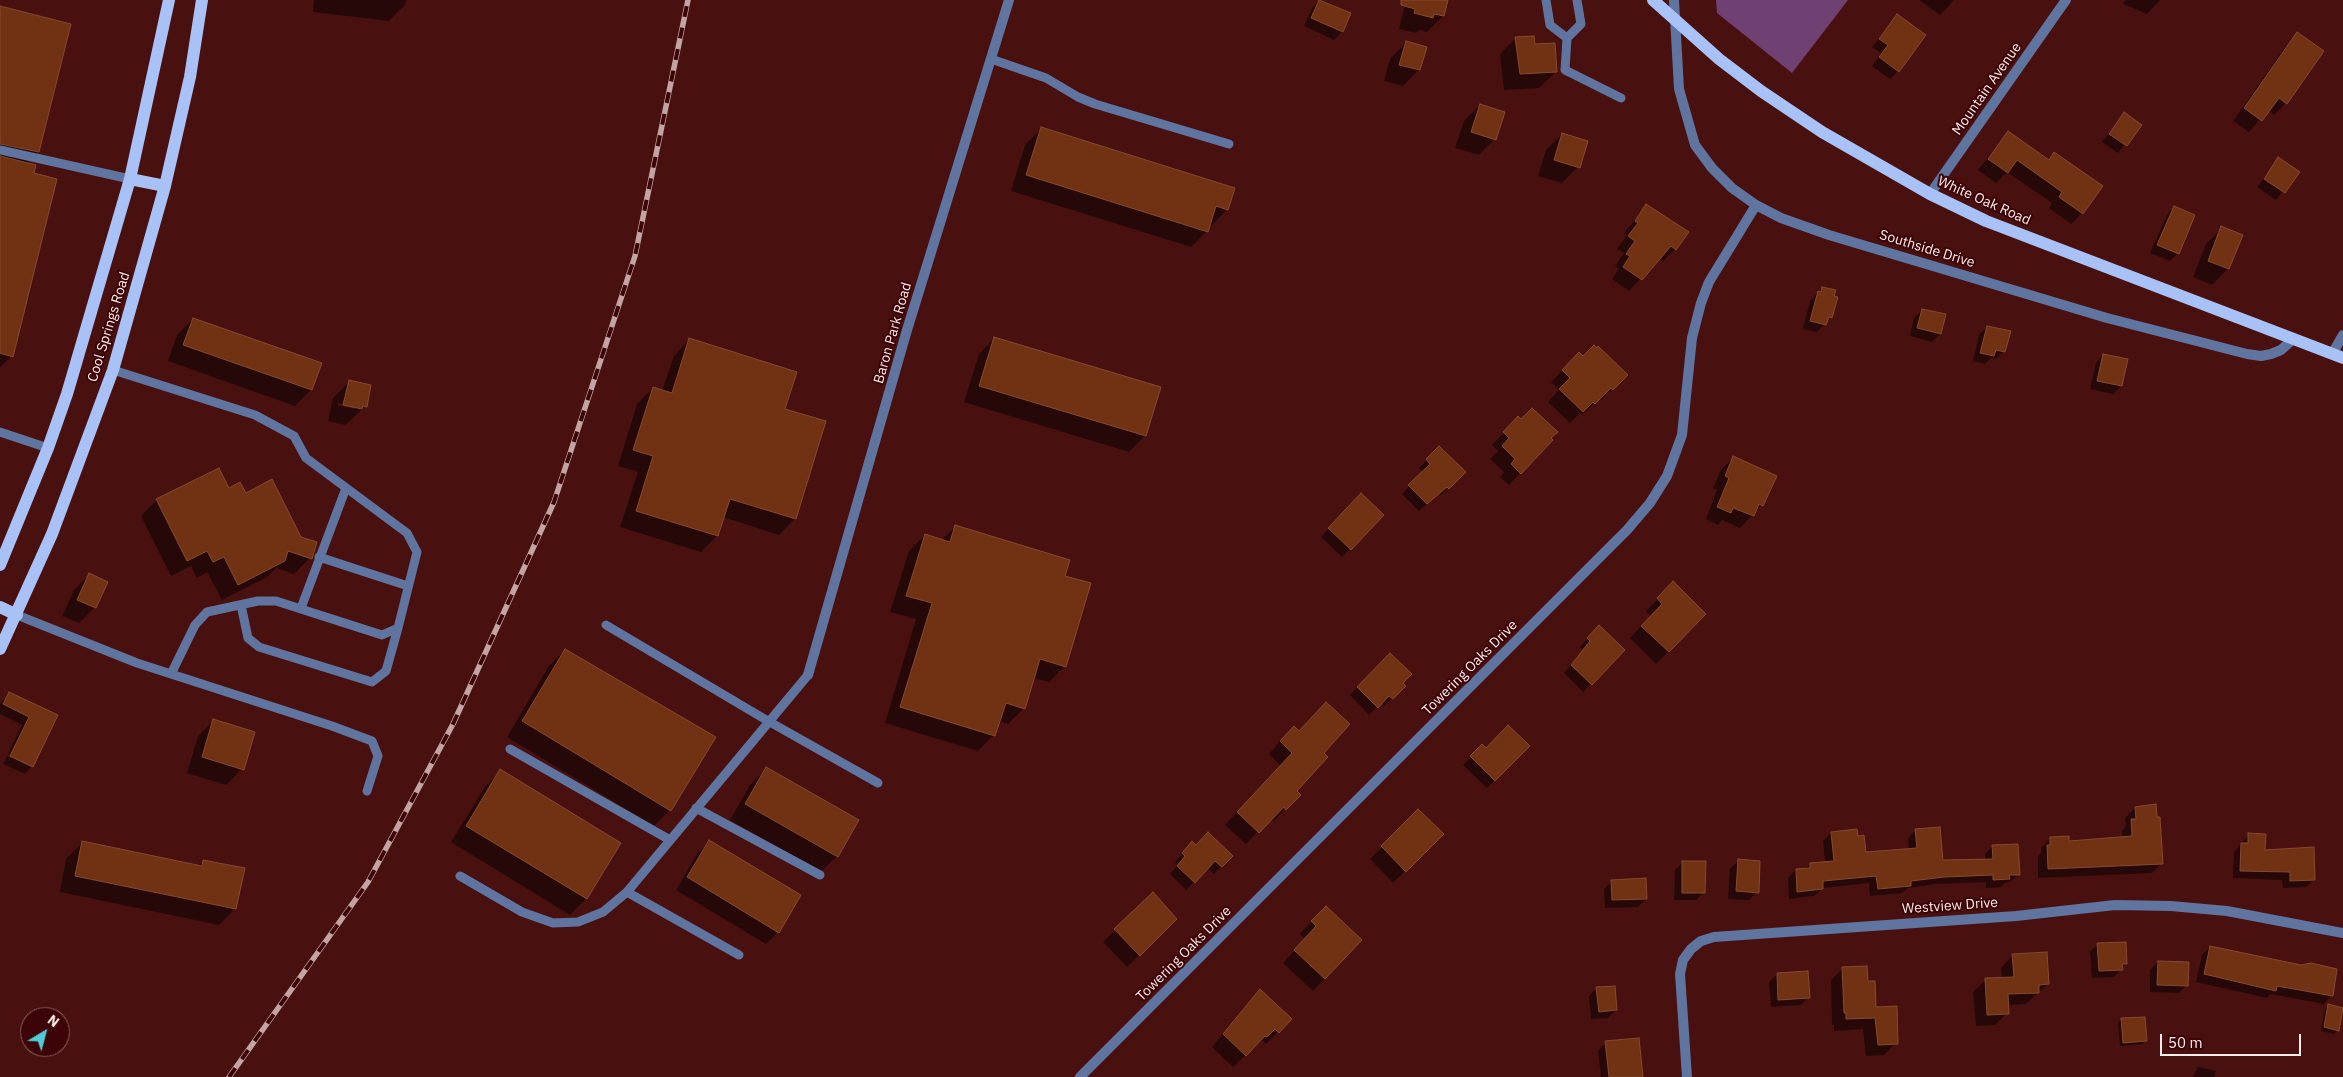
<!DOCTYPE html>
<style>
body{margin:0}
#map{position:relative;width:2343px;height:1077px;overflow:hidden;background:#491010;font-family:"IBM Plex Sans",sans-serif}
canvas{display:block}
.north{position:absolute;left:20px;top:1007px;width:50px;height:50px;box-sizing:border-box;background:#3d0407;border:1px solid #896162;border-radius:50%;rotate:37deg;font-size:14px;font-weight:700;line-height:20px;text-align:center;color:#fcecea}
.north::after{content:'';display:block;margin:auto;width:18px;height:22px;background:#52cbd8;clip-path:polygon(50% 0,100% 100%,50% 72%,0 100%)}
.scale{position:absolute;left:2160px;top:1034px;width:141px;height:22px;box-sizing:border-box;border:2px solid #fcecea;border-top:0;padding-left:6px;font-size:15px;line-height:18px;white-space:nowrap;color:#fcecea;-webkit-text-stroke:4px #3d0407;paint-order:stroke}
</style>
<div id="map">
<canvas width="2343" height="1077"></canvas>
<div class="north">N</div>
<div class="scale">50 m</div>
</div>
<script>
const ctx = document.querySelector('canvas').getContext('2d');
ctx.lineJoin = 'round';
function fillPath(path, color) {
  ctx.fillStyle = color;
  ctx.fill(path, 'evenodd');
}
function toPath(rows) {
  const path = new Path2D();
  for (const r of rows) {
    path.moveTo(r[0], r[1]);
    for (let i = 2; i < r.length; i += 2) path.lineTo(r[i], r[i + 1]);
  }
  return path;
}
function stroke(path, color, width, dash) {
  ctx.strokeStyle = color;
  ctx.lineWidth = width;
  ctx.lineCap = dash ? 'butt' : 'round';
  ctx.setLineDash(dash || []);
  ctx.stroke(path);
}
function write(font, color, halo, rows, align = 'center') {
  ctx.font = font + ' "IBM Plex Sans",sans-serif';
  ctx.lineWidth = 4;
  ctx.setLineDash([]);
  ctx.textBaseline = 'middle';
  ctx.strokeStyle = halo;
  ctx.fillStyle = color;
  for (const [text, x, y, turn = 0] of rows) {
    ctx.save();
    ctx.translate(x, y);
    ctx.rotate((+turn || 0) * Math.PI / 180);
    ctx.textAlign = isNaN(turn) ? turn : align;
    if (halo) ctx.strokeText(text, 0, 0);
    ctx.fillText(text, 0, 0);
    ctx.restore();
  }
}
fillPath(toPath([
 [1716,0,1848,0,1792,73,1717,13]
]), '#6f4072');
fillPath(toPath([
 [314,0,406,0,405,5,389,21,313,12],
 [1320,0,1350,13,1342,32,1334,40,1304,26,1312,8],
 [1406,0,1447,0,1443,16,1427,32,1419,30,1416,33,1399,29],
 [1919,0,1954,0,1940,15],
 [2125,0,2160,0,2147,14,2123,4],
 [0,7,38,152,26,164,33,174,12,356,0,367],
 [1897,16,1898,71,1890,79,1872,66,1881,53,1872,47],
 [2298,34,2286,103,2274,115,2268,110,2249,132,2233,121,2286,46],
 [1516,38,1534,45,1556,72,1539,88,1504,90,1500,54],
 [1406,43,1425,48,1419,70,1403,86,1384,81,1390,59],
 [1480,105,1495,139,1479,155,1455,148,1464,121],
 [2124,114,2140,125,2118,153,2102,142],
 [1041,129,1227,210,1211,226,1209,225,1207,231,1191,247,1011,191,1025,145],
 [2008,133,2048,161,2054,154,2082,213,2071,224,2049,208,2052,203,2007,172,1996,183,1978,170],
 [1562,134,1578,167,1562,183,1538,176,1546,150],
 [2279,159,2298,172,2276,200,2257,187],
 [1647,206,1675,249,1663,261,1659,258,1629,291,1612,279,1619,269,1615,266,1624,253,1617,249,1627,235,1624,233],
 [2174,207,2178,253,2170,261,2150,253,2167,215],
 [2222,228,2241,236,2228,269,2212,285,2193,277,2206,244],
 [1822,288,1831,317,1817,332,1803,329,1810,301],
 [1922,310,1944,315,1940,334,1932,342,1910,336,1914,318],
 [193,319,311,390,295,406,168,361,177,335],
 [1987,327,2004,351,1996,359,1991,358,1985,364,1973,361,1979,335],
 [995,338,1160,388,1145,436,1129,452,964,402,979,354],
 [690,339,783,409,825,422,795,519,779,535,723,517,717,536,701,552,620,527,638,472,618,466,637,404,653,388,662,391,674,356],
 [1579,354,1583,358,1626,375,1600,401,1599,399,1582,415,1580,413,1570,423,1548,402,1559,390,1551,382],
 [2103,355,2126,360,2121,386,2113,394,2090,389,2096,363],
 [349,382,366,406,345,425,328,421,333,398],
 [338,403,355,406,355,409,337,405],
 [1518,418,1520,473,1509,485,1500,477,1504,472,1490,459,1498,451,1492,445],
 [1439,448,1464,472,1440,496,1438,494,1419,511,1402,494,1423,472,1419,468],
 [1733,458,1762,505,1740,528,1722,520,1718,525,1706,519,1717,490,1713,488,1721,470],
 [229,489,245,494,310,558,294,574,276,568,267,577,222,600,207,572,197,578,191,566,171,576,141,516,157,500],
 [1353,503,1382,515,1342,557,1321,537],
 [955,527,1064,576,1065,666,1049,682,1033,678,1024,708,1008,724,999,721,994,735,978,751,885,723,916,619,890,612,909,551,925,535,942,540],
 [90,574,95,607,79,623,62,616,74,590],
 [1673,583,1705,614,1656,664,1630,638,1651,616,1646,611],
 [1599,627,1623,650,1583,692,1564,673,1583,650,1580,647],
 [565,650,670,810,654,826,507,737,549,666],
 [1390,654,1401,683,1404,686,1384,706,1381,703,1369,715,1350,695],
 [9,694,56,716,32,766,25,774,3,764,7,756,31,767,31,765,8,754,22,725,0,714,0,704],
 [214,720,242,769,226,785,187,773,198,736],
 [1299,732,1322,753,1285,809,1274,821,1271,819,1246,844,1225,825,1281,766,1269,754,1282,739],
 [1482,746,1486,749,1528,746,1487,788,1463,765],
 [766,769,837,856,821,872,730,820,750,785],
 [501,771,620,843,586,899,570,915,451,842,485,787],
 [2135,808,2162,863,2152,873,2038,878,2038,856,2041,853,2041,848,2051,838,2068,842,2122,838,2122,831,2126,826,2125,818],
 [1418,810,1442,834,1393,883,1370,859],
 [1916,830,1942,862,1985,860,1985,854,1993,846,2018,875,2010,882,2005,883,2001,887,1986,888,1986,882,1936,884,1908,888,1902,893,1870,896,1869,883,1823,888,1814,896,1789,899,1788,878,1796,870,1804,870,1810,864,1825,863,1823,841,1831,833,1857,837,1864,854,1909,850,1908,838],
 [1208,834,1221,866,1214,874,1207,868,1186,890,1170,874,1178,865,1175,862,1185,851,1196,846],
 [2249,835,2264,851,2314,880,2306,887,2283,888,2282,880,2233,878,2234,852],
 [709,842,778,932,766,944,676,890,697,854],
 [82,843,198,867,204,861,235,909,219,925,60,892,66,859],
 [1738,861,1757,892,1749,900,1728,899,1730,869],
 [1683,862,1704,892,1696,900,1674,900,1675,870],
 [1612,881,1646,899,1638,907,1605,908,1604,889],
 [1153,894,1175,919,1127,967,1103,942],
 [1314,919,1361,940,1313,991,1283,963,1305,939,1300,934],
 [2098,944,2126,963,2114,977,2092,978,2090,952],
 [2210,947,2301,966,2336,970,2331,996,2324,1004,2270,994,2267,998,2196,982,2202,955],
 [2013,955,2048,984,2026,1004,2007,1005,2007,1013,1995,1025,1976,1026,1973,992,1986,980,2002,979,2001,968],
 [2158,962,2187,985,2179,993,2150,992,2150,970],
 [1843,968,1867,982,1875,1008,1896,1043,1884,1055,1866,1056,1863,1029,1834,1031,1834,1025,1832,1025,1831,980],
 [1777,974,1809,997,1801,1005,1771,1007,1769,982],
 [1597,988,1616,1010,1608,1018,1591,1019,1589,996],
 [1260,990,1290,1019,1266,1044,1262,1040,1233,1067,1212,1047],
 [2328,1006,2338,1030,2334,1034,2321,1031,2325,1009],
 [2121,1020,2146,1041,2142,1044,2120,1046,2118,1023],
 [1606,1043,1642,1077,1601,1077,1598,1050],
 [2198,1067,2216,1071,2214,1077,2193,1077]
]), '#0007');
const building = toPath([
 [1319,0,1351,13,1343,32,1311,18,1319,0],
 [1401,0,1448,0,1444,16,1434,14,1433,18,1414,13,1415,9,1401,5,1401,0],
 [0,6,71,24,39,152,0,144,0,6],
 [1897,14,1926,35,1899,72,1879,57,1888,45,1879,39,1897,14],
 [2297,32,2324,51,2287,104,2279,98,2262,121,2244,108,2297,32],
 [1534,36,1535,44,1555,43,1557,72,1520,74,1515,37,1534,36],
 [1406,41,1427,47,1420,70,1399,65,1406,41],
 [1480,104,1505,112,1496,140,1471,132,1480,104],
 [2124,112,2142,125,2127,146,2109,134,2124,112],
 [1041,127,1235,188,1228,210,1216,206,1208,232,1026,175,1041,127],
 [2008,131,2049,160,2054,152,2103,186,2083,214,2059,197,2062,192,2017,160,2008,173,1988,159,2008,131],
 [1562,133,1588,141,1580,168,1554,160,1562,133],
 [0,156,36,165,34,173,57,179,13,357,0,353,0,156],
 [2278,157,2300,172,2285,193,2264,179,2278,157],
 [1646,204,1689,232,1676,250,1671,246,1642,280,1623,267,1630,256,1626,254,1635,241,1628,236,1638,223,1635,221,1646,204],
 [2174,206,2195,215,2179,254,2157,245,2174,206],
 [2221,226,2243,235,2229,269,2208,261,2221,226],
 [1822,287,1836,290,1834,296,1838,297,1832,318,1829,317,1826,325,1810,321,1818,291,1821,292,1822,287],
 [1922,309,1946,314,1941,334,1917,328,1922,309],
 [193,318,322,363,312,390,183,345,193,318],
 [1987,326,2011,331,2005,352,1996,350,1994,356,1980,353,1987,326],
 [994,337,1161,387,1146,436,979,386,994,337],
 [689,338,797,372,785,409,826,421,796,519,730,499,718,536,636,511,653,456,633,450,653,387,672,393,689,338],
 [1594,345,1597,348,1598,346,1628,375,1613,390,1611,388,1595,404,1593,402,1583,412,1559,389,1570,378,1562,370,1579,352,1583,356,1594,345],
 [2103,354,2128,359,2122,386,2097,381,2103,354],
 [349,380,371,385,367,407,363,406,362,409,343,405,349,380],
 [1532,408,1558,432,1551,438,1553,440,1521,474,1511,464,1515,459,1502,446,1509,438,1503,432,1518,416,1521,419,1532,408],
 [1439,446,1466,472,1449,489,1447,487,1427,504,1408,485,1430,464,1426,459,1439,446],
 [1733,456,1777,476,1763,506,1759,504,1754,516,1733,508,1731,513,1717,507,1729,478,1725,476,1733,456],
 [219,468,229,488,240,482,246,493,272,479,301,537,317,542,312,559,288,551,285,561,238,585,224,557,213,562,207,551,187,561,156,499,219,468],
 [1361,493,1384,515,1351,550,1328,528,1361,493],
 [955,525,1070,560,1065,576,1091,583,1066,667,1040,659,1025,709,1006,703,995,736,900,707,932,603,906,596,925,534,950,542,955,525],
 [89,573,108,582,96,608,77,600,89,573],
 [1673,581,1706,614,1669,652,1641,626,1662,604,1657,598,1673,581],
 [1599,625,1625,650,1592,685,1571,665,1590,641,1587,638,1599,625],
 [565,649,716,737,671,811,522,721,565,649],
 [1390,653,1412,674,1403,683,1406,686,1393,699,1389,696,1378,708,1357,687,1390,653],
 [9,692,58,715,33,767,10,756,29,717,3,704,9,692],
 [1326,702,1350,724,1324,753,1328,757,1297,791,1301,795,1286,810,1284,807,1259,833,1237,812,1292,753,1280,741,1294,726,1299,731,1326,702],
 [213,719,255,732,244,770,202,757,213,719],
 [1508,725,1530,746,1495,781,1470,756,1482,744,1486,748,1508,725],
 [766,767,859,820,838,857,745,804,766,767],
 [500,769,621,843,587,899,466,826,500,769],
 [2156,804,2157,817,2160,817,2163,864,2048,869,2047,845,2050,845,2050,837,2069,836,2069,841,2132,836,2131,819,2136,819,2135,807,2156,804],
 [1418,809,1444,834,1406,872,1381,846,1418,809],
 [1940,827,1943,860,1993,859,1992,845,2018,844,2020,875,2009,875,2010,879,1993,880,1993,875,1944,877,1911,881,1911,886,1878,889,1876,876,1823,881,1823,889,1797,892,1796,869,1810,868,1810,863,1834,861,1831,832,1857,829,1858,836,1864,835,1866,852,1917,848,1915,829,1940,827],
 [1208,832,1233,856,1222,867,1215,861,1195,883,1177,866,1185,856,1182,853,1192,841,1196,845,1208,832],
 [2248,833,2266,834,2265,850,2314,847,2315,880,2290,881,2290,872,2240,871,2241,843,2248,843,2248,833],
 [709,840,801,895,779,933,687,877,709,840],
 [82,841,202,866,203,860,245,868,236,909,75,876,82,841],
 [1738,859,1760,861,1759,893,1736,891,1738,859],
 [1682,861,1706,861,1705,893,1682,893,1682,861],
 [1646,878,1647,899,1612,900,1611,880,1646,878],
 [1153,892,1177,919,1140,956,1114,929,1153,892],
 [1326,906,1362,940,1325,979,1294,950,1316,926,1311,921,1326,906],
 [2126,942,2127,964,2122,964,2123,970,2099,971,2097,943,2126,942],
 [2210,946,2301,965,2311,963,2337,969,2333,996,2277,986,2276,991,2204,974,2210,946],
 [2047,952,2049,984,2039,985,2039,993,2008,994,2009,1014,1987,1015,1985,978,2014,977,2012,954,2047,952],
 [2158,961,2189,962,2188,986,2157,985,2158,961],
 [1867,966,1868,981,1875,981,1876,1007,1897,1006,1898,1044,1878,1045,1875,1018,1846,1019,1846,1013,1844,1013,1842,967,1867,966],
 [1808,971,1810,998,1778,1000,1777,973,1808,971],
 [1615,986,1617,1010,1599,1012,1596,987,1615,986],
 [1260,989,1292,1019,1279,1033,1275,1029,1267,1037,1265,1036,1246,1056,1223,1034,1260,989],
 [2328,1004,2343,1008,2339,1031,2324,1027,2328,1004],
 [2145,1017,2147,1041,2123,1043,2121,1018,2145,1017],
 [1639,1038,1643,1077,1609,1077,1605,1041,1639,1038]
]);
fillPath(building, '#703213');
stroke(building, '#844a31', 1);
stroke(toPath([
 [1546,0,1550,25,1567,38,1581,24,1577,0],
 [1567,38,1565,70,1621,98],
 [991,59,1046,78,1078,97,1095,104,1229,144],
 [0,150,130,179],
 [113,370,255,415,294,436,306,458,407,533,417,552,398,628,382,635,276,601,258,601,207,612,195,625,171,674],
 [0,432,48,448],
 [319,557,408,586],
 [241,605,248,638,259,647,372,682,386,671,398,628],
 [301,608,346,488],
 [17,615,137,663,332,726,372,741,378,756,367,791],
 [606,625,768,721,878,783],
 [510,749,670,840],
 [696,808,820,875],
 [460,876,522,912,553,923,578,922,603,912,627,892,808,675],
 [627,892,739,955]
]), '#5f749f', 9);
stroke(toPath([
 [1674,0,1679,89,1695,145,1712,168,1732,188,1756,205,1781,218,1829,235,2107,318,2247,354,2261,356,2271,354,2281,350,2293,339],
 [1930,194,2066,0],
 [2332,354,2343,335],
 [808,675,907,330,1009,0],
 [1080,1077,1627,530,1650,503,1667,476,1682,435,1692,338,1701,303,1709,282,1756,205],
 [1687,1077,1680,974,1683,960,1691,949,1701,941,1714,937,2016,916,2115,905,2171,906,2227,911,2343,933]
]), '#5f749f', 10);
stroke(toPath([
 [1653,0,1719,59,1761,91,1822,132,1930,194,1986,221,2343,358],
 [130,179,165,186],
 [0,565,48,448,67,394,130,179,169,0],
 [0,607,17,615],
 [0,649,52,534,113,370,165,186,190,77,202,0]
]), '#a8c2f7', 12);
const rail = toPath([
 [229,1077,368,882,453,724,554,502,635,256,688,0]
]);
stroke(rail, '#c2a5a3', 5.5);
stroke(rail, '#3d0407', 4, [11]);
write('14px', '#fcecea', '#3d0407', [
 ["Mountain Avenue",1987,89,-55],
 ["White Oak Road",1984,201,24],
 ["Southside Drive",1927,249,17],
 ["Cool Springs Road",109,327,-73],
 ["Baron Park Road",893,333,-74],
 ["Towering Oaks Drive",1470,668,-45],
 ["Westview Drive",1950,906,-4],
 ["Towering Oaks Drive",1184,954,-45]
]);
</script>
